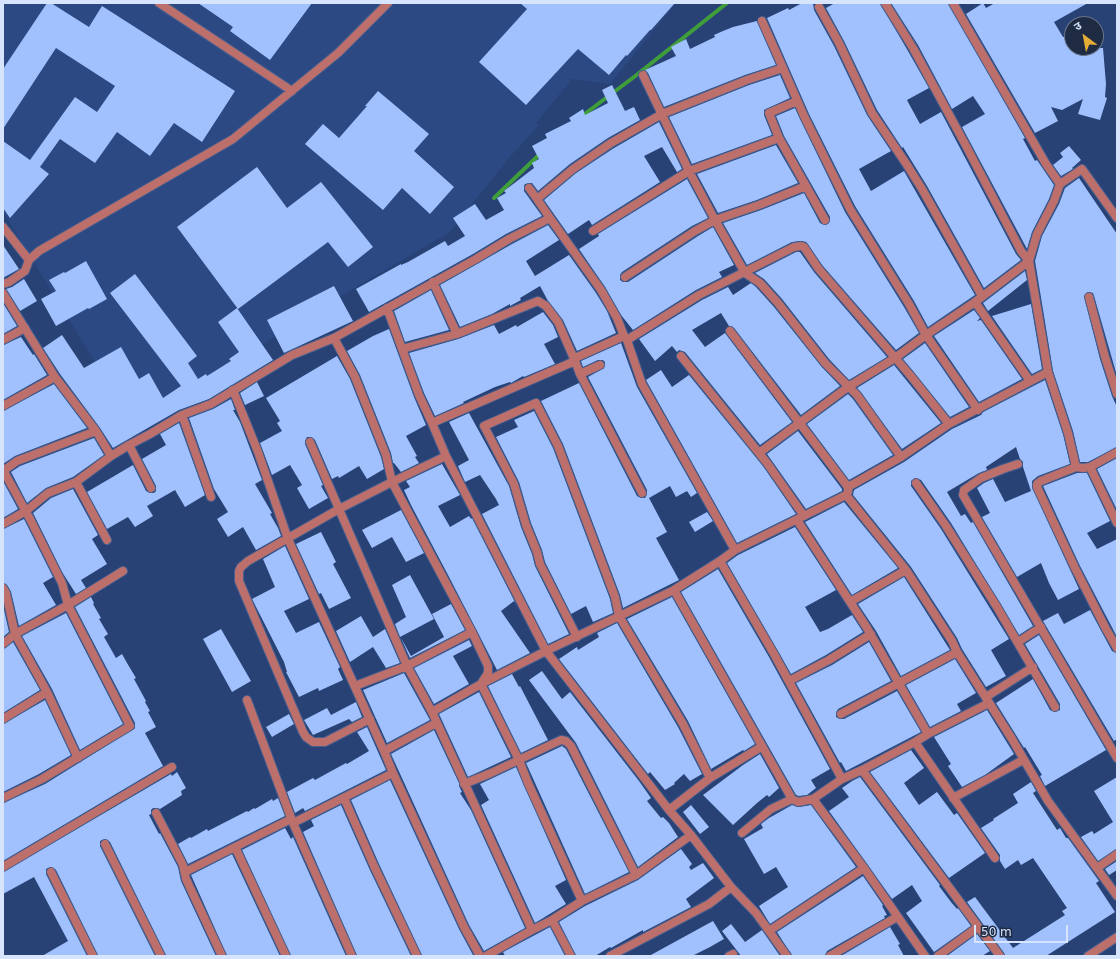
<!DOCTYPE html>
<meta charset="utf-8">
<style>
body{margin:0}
#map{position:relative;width:1120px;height:959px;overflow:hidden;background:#284276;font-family:"DejaVu Sans","Noto Sans Devanagari",sans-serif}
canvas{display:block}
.frame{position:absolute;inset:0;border:4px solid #d7e4fe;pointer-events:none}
.north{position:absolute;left:1064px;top:16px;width:40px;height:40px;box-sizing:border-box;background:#1e2b42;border:1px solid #68758d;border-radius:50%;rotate:328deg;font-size:11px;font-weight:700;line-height:16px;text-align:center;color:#d7e4fe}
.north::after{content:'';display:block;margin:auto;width:14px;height:18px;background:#e4ad35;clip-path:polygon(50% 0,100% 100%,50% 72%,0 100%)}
.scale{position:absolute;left:974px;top:925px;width:94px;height:18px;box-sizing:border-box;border:2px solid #d7e4fe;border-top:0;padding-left:5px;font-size:12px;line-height:14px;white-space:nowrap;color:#d7e4fe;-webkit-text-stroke:3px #1e2b42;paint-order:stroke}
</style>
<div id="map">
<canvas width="1120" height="959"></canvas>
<div class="frame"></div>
<div class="north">उ</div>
<div class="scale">50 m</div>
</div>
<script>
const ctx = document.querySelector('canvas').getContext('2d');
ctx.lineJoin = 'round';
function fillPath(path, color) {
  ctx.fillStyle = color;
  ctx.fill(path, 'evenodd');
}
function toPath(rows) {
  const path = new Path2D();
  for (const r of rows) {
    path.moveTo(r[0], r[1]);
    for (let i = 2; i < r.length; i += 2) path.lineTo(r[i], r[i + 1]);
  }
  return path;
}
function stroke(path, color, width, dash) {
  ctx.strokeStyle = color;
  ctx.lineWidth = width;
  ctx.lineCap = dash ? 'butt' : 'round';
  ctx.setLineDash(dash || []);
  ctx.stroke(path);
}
fillPath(toPath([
 [3,3,676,3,610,84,572,79,536,123,539,125,508,159,450,232,346,293,133,424,3,212]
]), '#2c4984');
stroke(toPath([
 [582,116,634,77,727,3],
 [494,198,541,153]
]), '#409d3b', 4);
fillPath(toPath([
 [47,3,51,3,89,27,102,6,235,91,202,142,174,123,150,156,117,132,95,163,60,139,40,167,49,174,10,218,3,208,3,141,30,160,75,97,97,112,115,86,56,48,3,129,3,69],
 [198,3,312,3,270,60,230,31,233,27],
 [520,3,675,3,651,30,650,30,627,56,626,55,609,75,578,49,526,105,479,62,527,9],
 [802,3,813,3,814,10,834,46,867,115,891,151,859,169,871,191,904,171,975,295,928,327,914,301,855,206,809,114,767,18,788,8,789,10],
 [835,3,880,3,908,51,929,88,907,100,908,102,920,124,941,112,1016,254,1021,260,984,288,927,186,903,147,902,148,877,110,844,41,826,8],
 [891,3,948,3,1025,138,1023,139,1035,161,1037,160,1054,185,1049,199,1032,232,1027,249,962,127,985,114,973,96,952,109,918,45],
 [983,3,986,8,995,3,1088,3,1054,22,1063,37,1072,34,1072,48,1103,48,1106,84,1105,97,1107,98,1100,120,1078,114,1083,99,1062,110,1051,107,1058,121,1035,133,966,14],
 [757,21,776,65,745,75,664,107,648,73,645,70,676,56,671,47,686,39,690,49,715,37,714,35,723,31,733,27],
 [780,75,790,98,764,110,764,115,772,135,692,164,669,117,749,85],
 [612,85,625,111,634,107,640,120,608,138,570,164,538,191,532,183,525,184,524,186,524,191,542,216,506,234,473,254,369,312,356,289,401,264,401,265,408,262,445,241,448,246,465,236,453,218,475,204,486,220,504,210,497,198,506,193,504,191,534,168,532,163,539,159,532,146,547,138,545,134,571,121,569,118,583,109,585,115,608,103,602,90],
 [378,91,429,134,414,151,454,187,430,214,402,188,383,210,305,144,323,124,339,138,367,106,365,106],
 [795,108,845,212,904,307,919,333,896,350,822,265,806,242,801,241,792,242,747,265,723,223,761,210,804,193,820,223,825,225,829,223,830,217,784,136,776,116],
 [659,122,682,169,677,172,662,147,644,156,660,182,592,225,589,220,568,234,544,200,576,173,614,148],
 [776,145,798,183,757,200,718,213,697,174],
 [1069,146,1081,160,1072,168,1073,169,1061,176,1053,165,1063,157,1060,153],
 [257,167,287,208,321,182,373,247,348,267,328,242,238,309,177,227],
 [1079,178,1117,234,1117,376,1094,296,1093,293,1088,292,1084,296,1100,359,1112,396,1117,407,1117,447,1088,462,1080,462,1073,431,1053,371,1035,261,1042,236,1059,204,1065,188],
 [687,179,708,218,692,226,622,272,620,275,620,280,623,282,628,282,698,236,713,227,734,265,719,272,722,277,696,290,633,330,621,315,605,287,579,249,599,236,598,234],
 [548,225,559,240,526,261,535,276,569,255,596,293,607,311,616,333,577,351,563,320,548,301,540,286,520,298,521,300,510,306,510,304,492,314,460,327,440,285,512,244],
 [3,245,19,269,3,278],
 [796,252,800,252,814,272,887,357,849,380,829,359,782,299,764,279,755,273],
 [86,261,107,299,89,309,88,308,56,326,41,299,56,291,49,280,64,272,65,273],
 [1025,271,1027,280,988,311,983,303],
 [135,274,197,356,188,363,198,379,206,374,207,376,231,361,229,359,239,352,218,322,237,308,273,360,209,399,179,410,113,448,100,428,60,374,43,348,62,335,84,368,121,347,139,379,149,373,163,398,181,386,110,293],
 [24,279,37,301,20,311,6,289,12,287],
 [751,283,756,287,774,307,821,366,840,386,801,415,734,328,729,326,721,313,692,330,705,347,725,333,792,422,760,445,685,352,679,350,677,352,672,346,655,361,639,339,702,300,728,287,733,295],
 [334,286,353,321,284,353,267,320],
 [431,290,449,330,405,342,394,311],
 [3,303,17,326,3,334],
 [1031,304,1042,369,1032,374,992,316],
 [974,310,980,318,977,321,981,320,1022,379,979,402,934,336],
 [543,312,553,325,558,337,544,344,555,364,524,377,523,376,511,383,510,382,495,387,463,402,464,403,435,416,424,393,409,353,458,339,494,325,499,334,516,325,517,327],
 [389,329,414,397,426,425,406,436,417,456,415,457,419,463,401,472,394,463,393,463,391,453,360,375,347,351,373,336],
 [21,337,33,355,34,354,47,375,3,400,3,345],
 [621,343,637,387,697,493,691,497,687,491,676,497,670,486,649,498,667,532,656,538,679,580,623,608,620,595,563,444,541,401,579,383,637,496,641,498,645,498,647,494,647,490,588,377,604,368,605,362,603,360,598,360,583,367,581,361],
 [925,343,969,407,950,417,903,359],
 [337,356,350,379,381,457,384,469,367,479,359,466,339,478,338,476,332,479,315,440,311,437,307,437,305,441,305,444,323,485,321,486,328,498,309,509,297,488,302,485,290,465,272,475,260,443,282,431,277,423,280,421,266,398],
 [894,365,941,423,902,449,857,388],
 [661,370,672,387,689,375,763,466,796,514,737,543,647,382,646,380],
 [1045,380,1063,434,1070,464,1038,476,1032,481,1032,487,1079,589,1058,600,1049,583,1041,563,1017,577,982,517,990,513,977,488,984,483,993,479,1005,502,1031,491,1023,467,1023,462,1020,459,1016,447,986,467,987,470,979,473,947,492,961,516,965,514,971,523,973,522,1033,626,1019,635,951,523,921,480,915,478,911,481,911,486,941,529,1009,639,991,650,1006,676,986,687,962,649,957,638,911,567,853,495,854,490,904,462,952,429,981,415,983,412],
 [257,382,264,396,245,405,240,393],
 [54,384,87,428,15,456,3,464,3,411],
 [848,394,853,399,893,455,849,480,807,424],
 [231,399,235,410,233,410,240,422,262,480,255,484,272,513,270,514,278,528,281,536,256,550,243,527,228,537,217,519,228,512,214,489,189,418,213,409],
 [534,411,553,448,610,599,613,613,593,622,586,606,571,614,545,562,542,550,531,523,519,482,496,437,518,427,514,420],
 [469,413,509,486,521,527,532,554,535,566,569,634,548,644,482,514,499,505,496,499,480,475,465,482,458,466,469,460,449,422],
 [179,423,205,495,185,507,175,490,147,506,153,516,135,527,128,517,107,529,87,492,133,465,146,491,150,493,154,493,156,491,156,486,142,459,166,445,160,434],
 [798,431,842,489,842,491,806,509,767,454],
 [94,438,104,455,73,477,46,488,27,503,11,472,20,466],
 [1117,458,1117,510,1097,469],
 [442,464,460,495,438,506,450,527,469,516,471,519,472,518,516,604,514,601,501,611,530,653,497,670,448,575,411,505,404,490,410,487,406,481],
 [1077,473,1087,473,1110,521,1087,533,1097,549,1117,539,1117,637,1080,566,1043,486],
 [3,481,18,509,3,518],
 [73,489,98,535,92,539,107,564,81,580,86,588,76,594,62,572,33,513,51,498],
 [844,502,898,568,852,595,805,522],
 [401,510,424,553,406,562,392,537,372,548,362,530],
 [707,512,713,521,695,532,689,522],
 [24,519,53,577,43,583,56,605,19,626,11,592,7,585,3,583,3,529],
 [795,527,836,590,805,607,820,632,828,629,852,615,863,632,826,655,791,674,727,563,738,555],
 [321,532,336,562,333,564,351,598,329,609,321,593,319,594,296,544],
 [285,546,309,599,284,611,296,633,319,622,340,667,338,669,343,680,319,691,318,688,299,697,286,672,287,672,284,662,252,599,275,587,263,559],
 [718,569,769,657,830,769,811,780,816,788,807,795,799,796,796,795,681,592],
 [410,575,434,619,400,637,395,624,406,617,392,585],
 [904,577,950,650,901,676,876,631,858,604],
 [91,597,94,603,93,604,101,618,99,619,108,634,104,637,116,658,122,654,127,663,136,678,134,679,146,701,145,702,150,711,148,712,156,727,145,733,163,766,3,861,3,803,45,784,135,728,135,723,75,607],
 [672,597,755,744,744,751,743,750,711,769,688,721,627,619],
 [451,604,465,630,410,658,401,638,411,656,444,637,432,614],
 [3,605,9,632,3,637],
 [1090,610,1112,651,1117,653,1117,739,1114,741,1043,621,1058,613,1064,624],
 [66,613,123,724,80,750,52,689,22,636],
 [361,616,373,637,385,629,400,663,386,668,373,647,350,662,336,631],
 [617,623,678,727,702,774,690,781,684,774,674,783,675,784,665,790,650,772,648,774,559,659,577,647,578,650,599,637,597,633],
 [221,629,251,681,232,692,203,639],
 [1039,635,1106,750,1045,786,1040,776,1042,775,1025,747,1024,748,996,703,1033,679,1050,710,1055,712,1060,710,1060,704,1025,644],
 [469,640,472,646,453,656,469,684,434,704,414,668],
 [13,642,40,690,3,713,3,649],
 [869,642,891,681,838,709,836,713,836,717,840,719,844,719,897,691,921,732,846,771,841,762,840,763,796,683,832,665],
 [955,659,976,693,957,704,961,711,930,727,906,685],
 [542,671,562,699,570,692,639,781,651,798,647,801,661,818,663,817,669,823,678,837,638,867,576,743,529,680],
 [404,673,430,720,387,743,363,690],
 [512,674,519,687,520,686,548,740,521,753,488,686],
 [479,692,511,757,468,777,439,714],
 [45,700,71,755,39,774,3,792,3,724],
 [356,702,362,717,352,722,349,719,313,735,304,720,327,708,331,715],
 [987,710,1014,754,985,775,962,787,948,766,951,764,934,737],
 [289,714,294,724,272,737,266,727],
 [367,727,386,770,305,811,303,808,295,813,287,792,313,778,315,780,346,763,347,764,369,751,357,732],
 [434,730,459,783,459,786,462,792,460,793,471,810,525,928,484,951,469,925,391,754],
 [562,746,566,749,629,872,585,894,526,763],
 [911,750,924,768,904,783,919,805,937,792,954,815,957,813,985,853,949,878,870,772],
 [760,754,779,788,769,797,767,795,757,803,733,825,703,795,743,765],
 [516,767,566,880,555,886,566,904,535,923,481,805,489,800,480,784],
 [177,772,186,788,181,791,182,795,160,809,157,808,153,808,151,810,151,814,149,815,159,834,160,833,178,867,181,881,216,956,166,956,110,842,105,839,100,841,100,846,155,956,98,956,56,870,51,867,46,869,46,874,87,956,42,956,68,941,34,877,3,894,3,872,171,774,172,776],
 [860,777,940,885,939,886,951,902,957,909,958,908,971,926,934,952,906,913,922,901,912,885,892,899,829,811,849,797,842,788,852,781],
 [1117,777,1117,849,1098,861,1081,837,1092,831,1094,834,1113,822,1094,791],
 [390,780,459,929,473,955,472,956,422,956,379,864,351,800],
 [1031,782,1036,791,1033,793,1057,830,1060,828,1066,838,1068,838,1099,881,1096,883,1115,912,1046,956,1005,956,1004,953,967,902,975,897,1013,948,1065,915,1062,911,1067,908,1033,858,1021,865,1018,860,1005,869,1000,861,1000,855,981,828,994,820,993,819,1018,803,1013,794],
 [278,798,285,816,188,864,178,844,190,837,191,838,207,829,208,831,247,811,248,812,254,808,255,809,272,799,273,801],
 [341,805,369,868,411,956,357,956,303,832,314,826,311,820],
 [691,805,709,827,700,834,683,812],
 [792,805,799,807,811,805,856,867,770,924,759,906,788,887,776,867,764,874,744,839,763,828,761,824,769,818],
 [285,828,291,839,293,837,346,956,291,956,242,850],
 [681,849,692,864,689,867,691,870,703,863,714,878,686,899,691,907,643,932,643,930,611,948,610,947,595,956,576,956,559,922,585,906,638,880],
 [232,854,280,956,227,956,191,875],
 [1117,861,1117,870,1109,875,1105,869],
 [863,876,883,905,882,906,887,915,884,916,885,918,827,951,825,956,792,956,777,932],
 [713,921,724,939,710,947,692,956,649,956],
 [731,924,745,942,762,930,780,956,741,956,722,931],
 [550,927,565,956,505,956,503,952],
 [890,927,900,944,898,945,904,956,841,956],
 [977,934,990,951,982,956,947,956]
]), '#a0c1fe');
const minor = toPath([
 [159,3,292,91],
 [953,3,1046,164,1060,184],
 [819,7,839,43,872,113,907,165,922,189,982,296],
 [762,21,783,68],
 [643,75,689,171,715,220,759,205,806,186,779,138,769,113,797,101],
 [806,186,825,220],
 [529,188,537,199],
 [550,218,601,290,617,318,624,336,627,340,642,384,735,550],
 [3,227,29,260],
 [593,231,689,171,779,138],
 [625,277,695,231,715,220,745,273,760,283,778,303,825,363,857,395,901,457],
 [433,282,457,334],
 [3,284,9,282,25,271,29,260,39,251,233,139,338,53,388,3],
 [3,293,55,377],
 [1089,297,1105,357,1117,394],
 [975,302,1030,381],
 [387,308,419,395,432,423,446,456,546,651,669,810,691,835,731,887,756,913,787,956],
 [730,331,848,487],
 [334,338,355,377,386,455,392,482,339,509,248,561,241,567,239,571,239,581,303,732,306,737,313,742,325,742,370,719],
 [3,340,25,328],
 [627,340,699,295,794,247,801,246,804,247,818,268,910,375,949,424],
 [402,349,457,334,538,301,546,306,558,322,575,361],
 [681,356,767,463,804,516],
 [575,358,624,336],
 [600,365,580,374,642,493],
 [233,390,258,452,288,539,384,751],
 [3,406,55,377,96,431],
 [182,415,211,497],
 [432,423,575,361,580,374],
 [310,442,407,666,432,712,532,930],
 [129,445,151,488],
 [1117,452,1090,467,1083,468,1076,467,1041,481,1037,484,1037,487,1075,568,1106,629,1117,648],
 [759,453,848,387,895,358,926,335,975,302,1029,261,1021,251,964,142,913,48,885,3],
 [446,456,392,482,472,632,488,666,488,673,481,684,519,760,528,783,582,901],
 [1018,464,1003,469,981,478,964,490,963,495,1117,758],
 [1076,467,1068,433,1048,372,1029,261,1037,234,1054,201,1060,184,1082,169,1117,218],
 [1090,467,1117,523],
 [3,471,17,461,96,431,111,456,129,445,150,434,182,415,211,404,292,355,334,338,476,259,509,239,550,218,537,199,573,169,611,143,662,114,747,80,783,68,804,116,850,209,909,304,926,335,978,410],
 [76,482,107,540],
 [916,483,946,526,997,607,1055,707],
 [846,495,906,570,952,641,957,652,1012,739,1048,801,1117,896],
 [797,520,867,628,928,734],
 [3,524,26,511,48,493,76,482,111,456],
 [720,561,774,654,842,779],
 [3,588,6,593,15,634,47,692,78,758],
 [674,590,792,799],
 [850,602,906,570],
 [577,637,540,564,537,552,526,525,514,484,484,426,536,403,558,446,615,597,619,616,683,724,710,778],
 [1018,642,1041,627],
 [3,644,15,634,68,605,123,571],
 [789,681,829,660,871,634],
 [355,686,407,666,472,632],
 [986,697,1033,667],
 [247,700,293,823],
 [432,712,481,684,546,651,674,590,720,561,735,550,846,495,848,492,848,487,901,457,949,424,1048,372],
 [841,714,957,652],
 [3,719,47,692],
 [915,742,995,858],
 [862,770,1000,956],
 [393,773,464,927,480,956],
 [464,784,491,773,561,740,566,741,571,746,636,875,582,901,552,920,532,930,486,956],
 [3,798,42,779,130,726,68,605,62,583,30,519,3,470],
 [344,798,374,866,417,956],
 [953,798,1023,760],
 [813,799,842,779,862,770,915,742,928,734,989,703],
 [669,810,710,778,761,747],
 [156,813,183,865,186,879,222,956],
 [742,833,771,809,792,799,798,802,813,799,864,868,925,956],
 [105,844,161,956],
 [235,847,286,956],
 [3,867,172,767],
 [1097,868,1117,854],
 [51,872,93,956],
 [185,872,291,819],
 [636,875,691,835],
 [552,920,571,956],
 [769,931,864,868],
 [352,956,293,823,393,773,384,751,436,723],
 [610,956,709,904,731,887],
 [729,956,733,954],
 [830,956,897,917],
 [938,956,978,927],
 [1088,956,1117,937]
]);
stroke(minor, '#485f8e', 10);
stroke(minor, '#bd6f6c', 8);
</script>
